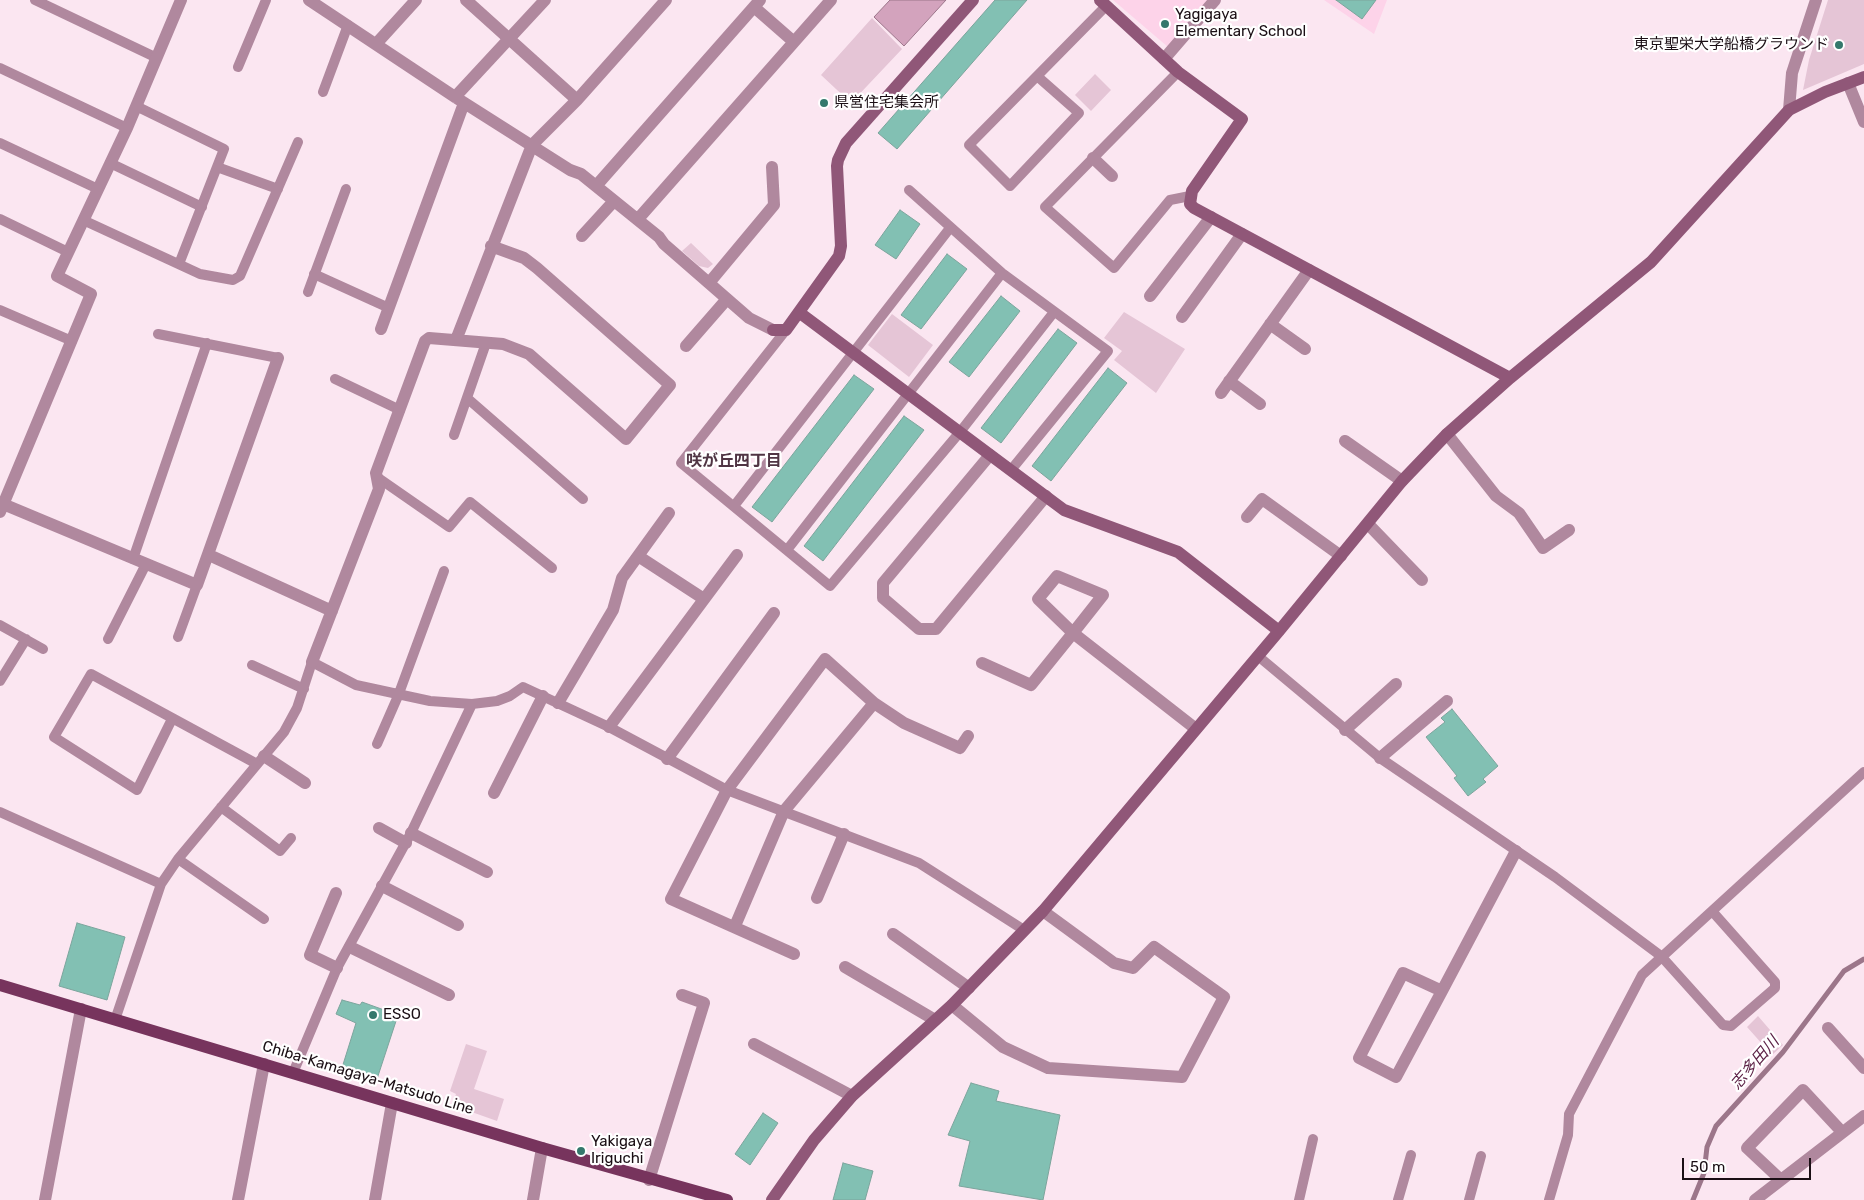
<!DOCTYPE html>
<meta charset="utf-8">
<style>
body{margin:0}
#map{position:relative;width:1864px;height:1200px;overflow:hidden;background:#fbe6f1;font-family:Rubik,sans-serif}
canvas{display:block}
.scale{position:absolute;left:1682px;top:1158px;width:129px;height:22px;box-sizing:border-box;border:2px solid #1a0e14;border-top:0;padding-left:6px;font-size:15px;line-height:18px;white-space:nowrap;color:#1a0e14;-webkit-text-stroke:4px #fff;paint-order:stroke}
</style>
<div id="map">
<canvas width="1864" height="1200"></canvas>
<div class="scale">50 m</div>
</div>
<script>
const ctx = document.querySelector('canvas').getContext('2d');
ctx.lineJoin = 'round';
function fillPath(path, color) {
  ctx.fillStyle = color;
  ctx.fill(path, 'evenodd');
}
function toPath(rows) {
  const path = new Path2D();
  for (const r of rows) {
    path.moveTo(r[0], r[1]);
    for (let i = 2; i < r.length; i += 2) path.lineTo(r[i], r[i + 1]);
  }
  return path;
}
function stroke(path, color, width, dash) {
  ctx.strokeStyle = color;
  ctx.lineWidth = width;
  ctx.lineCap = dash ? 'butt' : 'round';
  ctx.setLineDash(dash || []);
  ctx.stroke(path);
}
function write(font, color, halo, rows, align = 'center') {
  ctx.font = font + ' Rubik,"Noto Sans JP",sans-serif';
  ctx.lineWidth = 4.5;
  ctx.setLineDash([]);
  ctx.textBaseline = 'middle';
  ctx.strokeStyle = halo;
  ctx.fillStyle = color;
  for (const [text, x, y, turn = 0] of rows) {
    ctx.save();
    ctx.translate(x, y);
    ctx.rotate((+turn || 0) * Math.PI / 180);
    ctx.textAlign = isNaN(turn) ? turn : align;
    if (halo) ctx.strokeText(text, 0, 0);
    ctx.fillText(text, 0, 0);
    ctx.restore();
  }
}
fillPath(toPath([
 [1113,0,1210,0,1168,47],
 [1324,0,1387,0,1374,34]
]), '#fdd3e9');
fillPath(toPath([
 [1828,0,1864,0,1864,64,1803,90,1809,60],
 [872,18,902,49,851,103,821,75],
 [1095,74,1111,90,1091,111,1075,95],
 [691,243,713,264,708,268,699,266,682,251],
 [1124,312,1185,349,1156,393,1114,360,1122,351,1104,338],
 [892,314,933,345,909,377,868,345],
 [1758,1016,1783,1045,1772,1055,1747,1027],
 [466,1044,487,1051,474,1089,504,1099,497,1121,452,1105,456,1094,450,1091]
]), '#e5c5d6');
const water = toPath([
 [890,0,946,0,904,46,874,17,890,0]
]);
fillPath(water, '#d3a3bd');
stroke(water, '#9c768a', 1);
stroke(toPath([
 [1693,1200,1704,1173,1707,1147,1716,1126,1783,1052,1844,971,1864,959]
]), '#9c768a', 5);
const building = toPath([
 [995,0,1027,0,897,149,878,133,995,0],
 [1336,0,1376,0,1362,19,1336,0],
 [900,210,920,224,896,259,875,245,900,210],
 [947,254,967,269,921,329,901,315,947,254],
 [1001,296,1020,311,969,377,949,362,1001,296],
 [1058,329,1077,343,1001,443,981,428,1058,329],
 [1108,368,1127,383,1051,481,1032,466,1108,368],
 [854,375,874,389,772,522,752,507,854,375],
 [904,416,924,430,823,561,804,546,904,416],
 [1452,709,1498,766,1483,779,1486,782,1468,796,1454,778,1457,776,1426,737,1445,722,1441,718,1452,709],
 [77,923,125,937,107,1000,59,986,77,923],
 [342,1000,360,1005,362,1002,398,1015,376,1082,341,1071,356,1023,336,1014,342,1000],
 [971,1083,999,1091,996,1101,1060,1115,1043,1200,959,1186,970,1141,948,1135,971,1083],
 [763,1113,778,1123,750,1165,735,1154,763,1113],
 [843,1163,873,1171,865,1200,833,1200,843,1163]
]);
fillPath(building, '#82c0b3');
stroke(building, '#7ca49c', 1);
stroke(toPath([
 [35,0,157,58],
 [238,67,266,0],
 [0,68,127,128],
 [1178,72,1045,207,1114,268,1170,200,1190,196],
 [1037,76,1079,113,1010,186,969,145,1106,6],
 [323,92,348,25],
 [136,106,224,149,179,264],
 [0,143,98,189],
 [110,163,202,207],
 [217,167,278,189],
 [909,190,1002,273,1108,351,1011,470],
 [0,219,68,252],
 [83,220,200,274,233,280,240,276,298,142],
 [314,274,389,308],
 [308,292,346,189],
 [0,310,72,341],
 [786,330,681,463,830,586,960,432,1054,312],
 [158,334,278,358],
 [335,379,400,410],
 [467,398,583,499],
 [454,435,486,343],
 [377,477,449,527,470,502,552,568],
 [734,506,950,228],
 [787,550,1002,273],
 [133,559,207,343],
 [0,625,43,649],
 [178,637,197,585],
 [108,639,146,564],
 [1258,656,1380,758,1555,877,1661,956,1723,1025,1731,1026,1775,988,1775,982,1712,911],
 [252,665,304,689],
 [0,681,26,639],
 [172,719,137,790,54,737,91,674,257,764],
 [377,744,398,696,444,571],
 [221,807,280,851,291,838],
 [0,812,161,884],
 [178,859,264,919],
 [115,1020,161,884,178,859,284,732,297,708,312,662,356,685,430,701,472,704,497,701,510,696,523,687,609,727,727,790,919,863,1024,930],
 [293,1073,337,968,411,833,472,704],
 [1299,1200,1313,1139],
 [1398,1200,1411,1155],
 [1469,1200,1481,1156],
 [1549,1200,1568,1135,1569,1114,1642,975,1864,772]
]), '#b0889e', 10);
stroke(toPath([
 [309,0,455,97,570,170,581,174,659,237,664,244,749,318,773,330],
 [466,0,577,100],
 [754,7,794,42],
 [376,44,416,0],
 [1164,59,1215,0],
 [1848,83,1864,122],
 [455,97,545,0],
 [1789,110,1792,73,1816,0],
 [1093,158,1112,176],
 [596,186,760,0],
 [638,219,831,0],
 [582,236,614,201],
 [709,283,774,205,772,167],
 [1150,296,1211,217],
 [1182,317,1242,234],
 [1270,324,1305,349],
 [381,329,464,103],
 [456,340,532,145,577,100,666,0],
 [686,346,727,299],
 [1229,381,1260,404],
 [1221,393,1309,270],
 [1447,434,1496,496,1519,513,1543,548,1569,530],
 [1345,441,1402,481],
 [990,455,883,583,883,598,919,629,936,629,1046,496],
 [3,504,197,585,278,358],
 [0,512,91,294,57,276,127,128,181,0],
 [1247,517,1262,499,1341,556],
 [1368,524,1422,580],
 [209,555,332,611],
 [638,556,704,599],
 [312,662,379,489,376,473,425,341,429,338,503,344,529,354,626,439,670,385,537,268,524,258,491,246],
 [982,663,1031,685,1073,633,1103,595,1057,576,1038,599,1073,633,1196,729],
 [558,703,613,610,622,578,669,513],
 [609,727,737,555],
 [1345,730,1396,684],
 [264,756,305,783],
 [1380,758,1447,701],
 [667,759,774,613],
 [494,793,543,696],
 [379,828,406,843],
 [411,833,487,872],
 [382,886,458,925],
 [336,893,310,955,337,968],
 [817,898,844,834],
 [735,926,784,811,874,703],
 [893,934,969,988],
 [350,947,449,995],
 [794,954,671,899,727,790,825,659,874,703,904,723,960,748,968,736],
 [845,967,935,1020],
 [1442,991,1403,973,1359,1058,1396,1077,1442,991,1516,851],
 [952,1005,1003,1047,1048,1068,1182,1077,1224,997,1154,947,1133,968,1114,963,1043,911],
 [1828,1028,1864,1068],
 [754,1044,852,1096],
 [1780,1179,1747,1148,1803,1090,1842,1132],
 [649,1180,704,1003,682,995],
 [45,1200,81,1009],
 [238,1200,264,1064],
 [375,1200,392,1103],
 [533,1200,542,1148],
 [1755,1200,1864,1116]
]), '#b0889e', 12);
stroke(toPath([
 [1100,0,1178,72,1242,119,1192,191,1190,204,1194,208,1510,378],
 [800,313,1064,510,1178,552,1279,631],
 [773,330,786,330,839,256,841,246,837,166,838,160,846,143,973,0],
 [772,1200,814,1140,852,1096,952,1005,1043,911,1279,631,1402,481,1447,434,1510,378,1651,262,1789,110,1825,92,1864,77]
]), '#905778', 12);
stroke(toPath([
 [0,985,542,1148,727,1200]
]), '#77345d', 12);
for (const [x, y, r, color] of [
 [1165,24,5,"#34786c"],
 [1839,45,5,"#34786c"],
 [824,103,5,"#34786c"],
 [373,1015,5,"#34786c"],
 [581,1151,5,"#34786c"]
]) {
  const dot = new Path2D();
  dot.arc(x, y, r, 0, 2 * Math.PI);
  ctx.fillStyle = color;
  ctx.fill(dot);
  stroke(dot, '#fff', 2);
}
write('15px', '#1a0e14', '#fff', [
 ["Yagigaya",1175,15],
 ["Elementary School",1175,32],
 ["東京聖栄大学船橋グラウンド",1829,45,"right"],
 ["県営住宅集会所",834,103],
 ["ESSO",383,1015],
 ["Yakigaya",591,1142],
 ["Iriguchi",591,1159]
], 'left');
write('15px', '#1a0e14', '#fff', [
 ["Chiba-Kamagaya-Matsudo Line",368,1078,17]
]);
write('bold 16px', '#503544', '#fff', [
 ["咲が丘四丁目",734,461]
]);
write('italic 16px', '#5d2347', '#fff', [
 ["志多田川",1755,1063,-49]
]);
</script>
